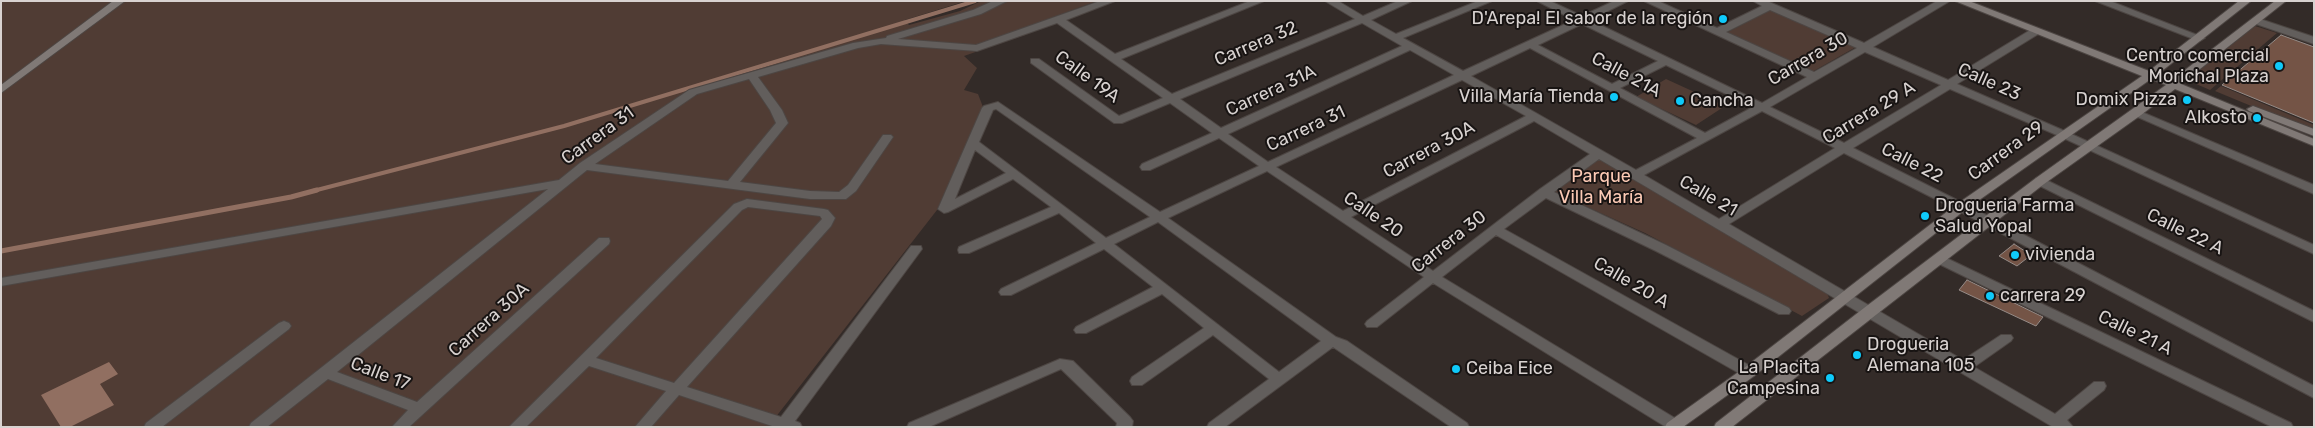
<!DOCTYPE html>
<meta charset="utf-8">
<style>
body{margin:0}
#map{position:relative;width:2315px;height:428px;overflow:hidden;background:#332b28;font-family:Rubik,sans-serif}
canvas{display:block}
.frame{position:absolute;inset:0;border:2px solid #d8d2d0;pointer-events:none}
</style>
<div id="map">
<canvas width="2315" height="428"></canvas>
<div class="frame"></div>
</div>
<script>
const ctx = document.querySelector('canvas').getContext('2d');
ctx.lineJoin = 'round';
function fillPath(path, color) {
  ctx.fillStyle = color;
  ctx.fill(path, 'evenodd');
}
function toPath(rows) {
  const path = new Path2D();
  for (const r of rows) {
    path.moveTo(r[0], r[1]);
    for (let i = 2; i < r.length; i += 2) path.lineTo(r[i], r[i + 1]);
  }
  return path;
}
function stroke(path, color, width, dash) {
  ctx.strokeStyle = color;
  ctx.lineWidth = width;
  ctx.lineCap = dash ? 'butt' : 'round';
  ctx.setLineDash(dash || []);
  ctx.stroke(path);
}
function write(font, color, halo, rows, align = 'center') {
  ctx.font = font + ' Rubik,sans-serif';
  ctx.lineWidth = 4;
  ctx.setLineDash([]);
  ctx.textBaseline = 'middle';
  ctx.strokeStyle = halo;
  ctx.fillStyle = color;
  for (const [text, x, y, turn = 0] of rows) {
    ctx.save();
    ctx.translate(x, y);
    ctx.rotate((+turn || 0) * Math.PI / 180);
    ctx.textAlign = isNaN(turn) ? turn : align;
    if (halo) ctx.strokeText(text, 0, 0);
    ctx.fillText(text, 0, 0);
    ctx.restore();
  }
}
fillPath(toPath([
 [1,1,966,1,905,20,909,25,960,11,981,1,1097,1,1021,29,1025,35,964,56,977,68,964,90,978,94,983,107,937,210,768,427,1,427],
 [1768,11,1772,11,1856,47,1812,72,1726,33],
 [2255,26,2277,33,2210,90,2187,80],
 [1666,79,1725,106,1696,125,1636,97],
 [2221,86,2314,125,2314,132,2215,91],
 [1599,159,1827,293,1829,298,1802,316,1645,233,1554,192]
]), '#503c34');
fillPath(toPath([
 [109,362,118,374,100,384,114,405,70,427,61,427,41,395]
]), '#916f61');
stroke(toPath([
 [313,191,564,126,975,1]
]), '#916f61', 4);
stroke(toPath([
 [1,251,291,197,317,190]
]), '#916f61', 5);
const building = toPath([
 [2281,35,2314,47,2314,123,2222,85,2281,35],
 [2014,244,2031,255,2017,266,1999,256,2014,244],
 [1967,280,2043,317,2036,326,1959,290,1967,280]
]);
fillPath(building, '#745446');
stroke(building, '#958b87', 1);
const street = toPath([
 [993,1,1007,1,981,14,898,39,976,45,1100,1,1115,1,1066,20,1115,54,1250,1,1264,1,1121,59,1172,94,1355,19,1325,1,1338,1,1363,16,1398,1,1412,1,1371,20,1396,34,1478,1,1492,1,1403,38,1463,71,1574,20,1537,1,1550,1,1582,16,1614,1,1628,1,1590,20,1762,103,1807,77,1644,1,1658,1,1717,28,1762,6,1753,1,1767,1,1864,43,1937,1,1950,1,1873,47,1948,80,2032,29,2040,29,2040,33,1957,84,2067,132,2314,245,2314,254,2059,136,1950,89,1853,148,1965,204,2314,386,2314,398,1957,210,1844,153,1729,224,1963,360,2001,335,2011,335,2013,338,2011,341,1974,367,2055,414,2094,382,2104,382,2106,386,2104,390,2067,420,2073,427,2053,427,1599,159,1554,192,1666,245,1789,308,1791,311,1789,314,1779,314,1656,251,1546,198,1504,229,1754,368,1756,372,1754,376,1744,376,1496,235,1442,277,1683,423,1685,427,1666,427,1433,283,1377,327,1367,327,1365,324,1367,321,1424,277,1267,171,1168,218,1336,337,1347,341,1467,423,1469,427,1451,427,1333,347,1225,427,1207,427,1209,423,1269,379,1213,335,1142,385,1132,385,1130,381,1132,377,1204,328,1162,294,1086,333,1076,333,1074,330,1076,327,1153,287,1104,249,1011,295,1001,295,999,292,1001,289,1096,243,1059,213,969,253,959,253,958,250,959,247,1051,207,1013,179,948,212,944,213,938,209,982,108,984,106,998,102,1160,212,1259,166,1219,138,1150,170,1142,170,1140,167,1142,164,1212,133,1170,103,1122,123,1114,123,1031,63,1031,59,1039,59,1119,116,1163,98,1057,23,977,51,881,44,858,48,758,77,782,110,788,123,740,182,810,191,839,192,848,185,883,135,891,135,893,137,856,191,846,199,810,199,587,170,337,372,417,402,599,238,609,238,610,241,609,244,409,427,392,427,408,410,328,379,267,427,249,427,251,423,548,189,1,286,1,278,559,180,580,163,689,90,853,43,886,38,887,36,973,10,993,1],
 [1770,10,1857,48,1814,72,1726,32,1770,10],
 [1362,23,1402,46,1221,128,1180,99,1362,23],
 [1582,24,1658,61,1612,84,1538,45,1582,24],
 [1530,48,1697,138,1636,170,1471,76,1530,48],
 [1410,50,1454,75,1268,162,1228,134,1410,50],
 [1865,52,1941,85,1844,143,1770,107,1865,52],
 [1666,65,1753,107,1705,133,1620,88,1666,65],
 [749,79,770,110,776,123,728,181,595,164,697,94,749,79],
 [1462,80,1526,116,1343,211,1276,167,1462,80],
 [996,109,1150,217,1106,238,979,142,993,110,996,109],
 [1762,111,1835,148,1719,219,1644,175,1762,111],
 [1534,121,1590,154,1540,189,1433,271,1351,217,1534,121],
 [975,150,1006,173,955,199,975,150],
 [1158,222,1321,341,1279,372,1114,244,1158,222],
 [2095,1,2110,1,2205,38,2200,41,2196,40,2095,1],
 [2257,18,2314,37,2314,44,2253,23,2252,21,2257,18],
 [2137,110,2314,185,2314,194,2133,115,2131,113,2133,111,2137,110],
 [2040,177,2314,311,2314,322,2036,184,2034,181,2036,178,2040,177],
 [747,199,824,209,828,210,835,218,831,226,687,387,781,417,911,246,921,246,922,249,795,421,800,423,802,427,775,427,679,395,651,427,635,427,666,391,589,366,526,427,509,427,734,204,747,199],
 [748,207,820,216,822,219,674,383,596,358,742,210,748,207],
 [1940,255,2291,423,2293,427,2272,427,1935,262,1933,259,1940,255],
 [284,321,289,323,291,326,289,329,162,427,144,427,146,423,279,323,284,321],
 [1060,359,1073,361,1130,417,1133,421,1132,427,1116,427,1117,423,1061,369,929,427,907,427,909,423,1060,359]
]);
const secondary = toPath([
 [113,1,125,1,1,93,1,85,113,1],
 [1955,1,1969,1,2149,71,2239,1,2251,1,2158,74,2172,80,2275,1,2286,1,2181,84,2314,139,2314,146,2175,89,2141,115,2044,184,1732,427,1714,427,1716,423,1864,308,2036,178,2166,85,2151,79,1965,210,1754,376,1683,427,1665,427,1667,423,1744,368,1957,204,2142,76,1955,1],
 [2253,106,2314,129,2314,136,2249,111,2247,109,2253,106]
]);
stroke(street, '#4d4643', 2);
stroke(secondary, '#4d4643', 2);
fillPath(street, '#625e5c');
fillPath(secondary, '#807976');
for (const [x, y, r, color] of [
 [1723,19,5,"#0fcafa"],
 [2279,66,5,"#0fcafa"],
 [1614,97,5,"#0fcafa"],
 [2187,100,5,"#0fcafa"],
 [1680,101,5,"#0fcafa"],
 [2257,118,5,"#0fcafa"],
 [1925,216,5,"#0fcafa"],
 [2015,255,5,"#0fcafa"],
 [1990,296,5,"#0fcafa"],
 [1857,355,5,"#0fcafa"],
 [1456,369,5,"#0fcafa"],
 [1830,378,5,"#0fcafa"]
]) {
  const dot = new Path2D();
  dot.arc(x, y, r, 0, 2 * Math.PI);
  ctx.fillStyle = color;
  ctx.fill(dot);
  stroke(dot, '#181413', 2);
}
write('18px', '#d8d2d0', '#181413', [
 ["D'Arepa! El sabor de la región",1713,19],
 ["Centro comercial",2269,56],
 ["Morichal Plaza",2269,77],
 ["Villa María Tienda",1604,97],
 ["Domix Pizza",2177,100],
 ["Cancha",1690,101,"left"],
 ["Alkosto",2247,118],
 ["Drogueria Farma",1935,206,"left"],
 ["Salud Yopal",1935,227,"left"],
 ["vivienda",2025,255,"left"],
 ["carrera 29",2000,296,"left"],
 ["Drogueria",1867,345,"left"],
 ["Alemana 105",1867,366,"left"],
 ["La Placita",1820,368],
 ["Campesina",1820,389],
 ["Ceiba Eice",1466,369,"left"]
], 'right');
write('18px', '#d8d2d0', '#181413', [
 ["Carrera 32",1256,44,-23],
 ["Carrera 30",1808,59,-30],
 ["Calle 21A",1626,75,28],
 ["Calle 19A",1087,77,36],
 ["Calle 23",1989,82,24],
 ["Carrera 31A",1271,91,-25],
 ["Carrera 29 A",1869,113,-31],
 ["Carrera 31",1306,129,-25],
 ["Carrera 31",598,136,-36],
 ["Carrera 30A",1429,150,-28],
 ["Carrera 29",2006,151,-36],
 ["Calle 22",1912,163,27],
 ["Calle 21",1708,196,30],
 ["Calle 20",1373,215,34],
 ["Calle 22 A",2185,232,26],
 ["Carrera 30",1449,242,-38],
 ["Calle 20 A",1631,283,30],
 ["Carrera 30A",489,320,-42],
 ["Calle 21 A",2135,333,26],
 ["Calle 17",380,374,21]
]);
write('18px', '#fccab5', '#181413', [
 ["Parque",1601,177],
 ["Villa María",1601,198]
]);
</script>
